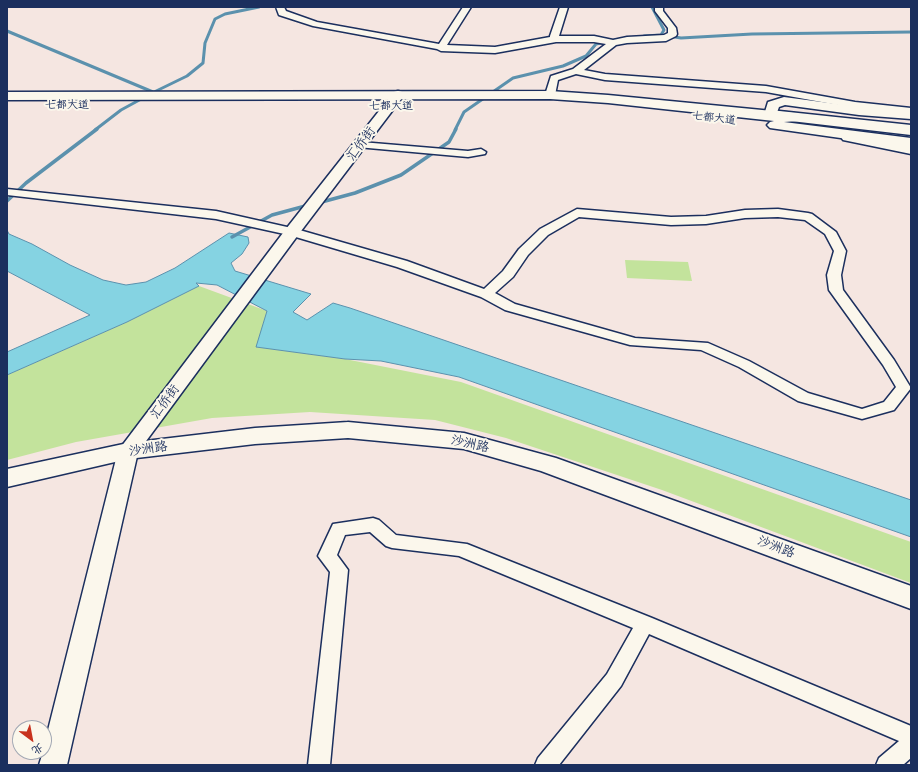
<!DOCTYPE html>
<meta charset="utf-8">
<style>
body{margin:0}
#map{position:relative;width:918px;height:772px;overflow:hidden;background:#f5e6e1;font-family:Delius,"LXGW WenKai TC",sans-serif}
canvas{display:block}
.frame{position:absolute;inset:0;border:8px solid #1b2f5e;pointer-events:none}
.north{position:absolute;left:12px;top:720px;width:40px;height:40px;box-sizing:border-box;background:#fbf7ec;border:1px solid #a1a7b3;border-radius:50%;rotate:148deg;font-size:11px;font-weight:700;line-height:16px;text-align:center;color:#1b2f5e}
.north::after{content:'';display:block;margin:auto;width:14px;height:18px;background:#c8321e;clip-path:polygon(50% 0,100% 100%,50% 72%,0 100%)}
</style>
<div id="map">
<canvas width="918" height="772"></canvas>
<div class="frame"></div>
<div class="north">北</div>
</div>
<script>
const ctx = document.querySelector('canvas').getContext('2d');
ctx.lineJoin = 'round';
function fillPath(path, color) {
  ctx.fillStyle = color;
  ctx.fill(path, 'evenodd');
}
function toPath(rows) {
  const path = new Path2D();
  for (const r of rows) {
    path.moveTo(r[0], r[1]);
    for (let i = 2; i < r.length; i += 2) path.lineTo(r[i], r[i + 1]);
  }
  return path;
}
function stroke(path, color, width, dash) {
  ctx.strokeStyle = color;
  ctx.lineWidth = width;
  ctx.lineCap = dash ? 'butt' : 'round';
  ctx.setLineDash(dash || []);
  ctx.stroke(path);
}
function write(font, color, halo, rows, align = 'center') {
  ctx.font = font + ' Delius,"LXGW WenKai TC",sans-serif';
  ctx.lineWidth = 4;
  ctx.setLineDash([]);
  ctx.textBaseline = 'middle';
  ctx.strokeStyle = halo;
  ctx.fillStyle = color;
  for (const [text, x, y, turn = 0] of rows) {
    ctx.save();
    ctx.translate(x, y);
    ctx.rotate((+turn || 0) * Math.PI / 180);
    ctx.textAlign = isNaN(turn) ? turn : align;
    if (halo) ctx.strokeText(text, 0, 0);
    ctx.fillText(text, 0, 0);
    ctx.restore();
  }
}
fillPath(toPath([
 [625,260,688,262,692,281,627,278],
 [199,286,267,311,257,347,345,359,461,382,911,542,911,583,662,490,506,438,435,420,310,412,212,418,76,442,7,460,7,375,127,322]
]), '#c3e39c');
const water = toPath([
 [7,230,9,234,32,244,70,265,103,280,126,285,146,282,175,268,229,233,248,237,249,243,242,254,231,263,235,271,311,294,293,312,307,320,333,303,350,308,911,500,911,537,459,377,381,361,345,359,256,347,267,311,217,285,196,283,199,286,127,322,7,375,7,352,90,315,7,271,7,230]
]);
fillPath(water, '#85d3e2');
stroke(water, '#5b91ad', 1);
stroke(toPath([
 [7,31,153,92],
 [644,36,661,35,664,30,652,7],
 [669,36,681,38,752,34,911,32],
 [150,94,187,76,203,63,205,43,215,19,225,14,259,7],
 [95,130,121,110,143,98],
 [455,130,464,112,513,78,563,66,586,56,596,44,621,39]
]), '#5b91ad', 3);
stroke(toPath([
 [7,201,26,183,97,129],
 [318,203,355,193,401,175,449,142,456,129],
 [232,237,272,215,309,205]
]), '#5b91ad', 3.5);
const minor = toPath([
 [276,7,284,7,286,11,317,22,439,44,463,7,471,7,447,45,495,47,550,37,550,36,560,7,568,7,559,36,594,36,613,40,627,37,664,35,668,33,668,28,655,11,655,7,663,7,663,11,676,28,677,34,676,36,666,41,627,43,616,45,584,70,605,74,766,86,855,102,911,108,911,114,855,108,766,92,605,80,576,74,558,80,555,95,550,98,545,95,551,76,573,69,606,44,594,42,556,42,495,53,441,51,437,49,313,26,279,15,276,7],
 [361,142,468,151,481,149,486,152,485,154,468,157,357,147,356,145,361,142],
 [7,189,216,211,296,229,407,261,484,289,503,271,519,249,540,229,577,209,671,217,706,216,745,210,778,209,808,213,812,214,836,232,846,251,841,275,843,290,894,360,911,388,894,410,862,419,798,401,739,367,701,350,630,345,505,310,481,297,397,267,289,235,216,219,7,195,7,189],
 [579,217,671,225,706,224,745,218,778,217,805,220,825,234,834,251,827,275,829,290,883,365,896,387,884,402,862,409,808,393,749,361,708,343,635,338,515,304,495,293,513,277,528,255,548,235,579,217],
 [373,518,379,520,396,535,467,544,652,618,911,726,911,758,903,765,876,765,879,758,899,741,649,634,621,686,559,765,535,765,538,758,607,674,633,628,459,556,392,548,386,546,370,532,345,535,337,555,348,570,330,765,308,765,330,572,318,556,333,524,373,518]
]);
const tertiary = toPath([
 [398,91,402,92,404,95,402,98,298,235,138,452,67,765,39,765,43,752,44,752,44,746,118,451,286,229,394,92,398,91],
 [784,97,859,107,911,111,911,119,859,115,785,105,779,107,775,118,765,118,764,115,768,102,784,97]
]);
const secondary = toPath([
 [550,91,608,95,793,113,798,115,801,118,798,121,784,122,911,138,911,148,770,128,767,125,770,122,774,121,608,103,550,99,7,100,7,92,550,91],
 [348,422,464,433,556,458,911,586,911,609,541,471,464,449,348,438,255,444,128,459,7,487,7,469,128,443,255,428,348,422]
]);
const primary = toPath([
 [770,110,911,125,911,135,765,118,762,115,765,112,770,110],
 [849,132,911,144,911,154,843,140,841,137,843,134,849,132]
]);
stroke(minor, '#1b2f5e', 3);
stroke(tertiary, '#1b2f5e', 3);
stroke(secondary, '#1b2f5e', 3);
stroke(primary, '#1b2f5e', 3);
fillPath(minor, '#fbf7ec');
fillPath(tertiary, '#fbf7ec');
fillPath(secondary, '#fbf7ec');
fillPath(primary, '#fbf7ec');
write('11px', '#1b2f5e', '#fbf7ec', [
 ["七都大道",67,105],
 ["七都大道",391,106],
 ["七都大道",714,118,7]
]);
write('13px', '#1b2f5e', '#fbf7ec', [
 ["汇侨街",361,144,-53],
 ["汇侨街",165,402,-53],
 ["沙洲路",470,444,12],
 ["沙洲路",148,449,-8],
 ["沙洲路",776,547,21]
]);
</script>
